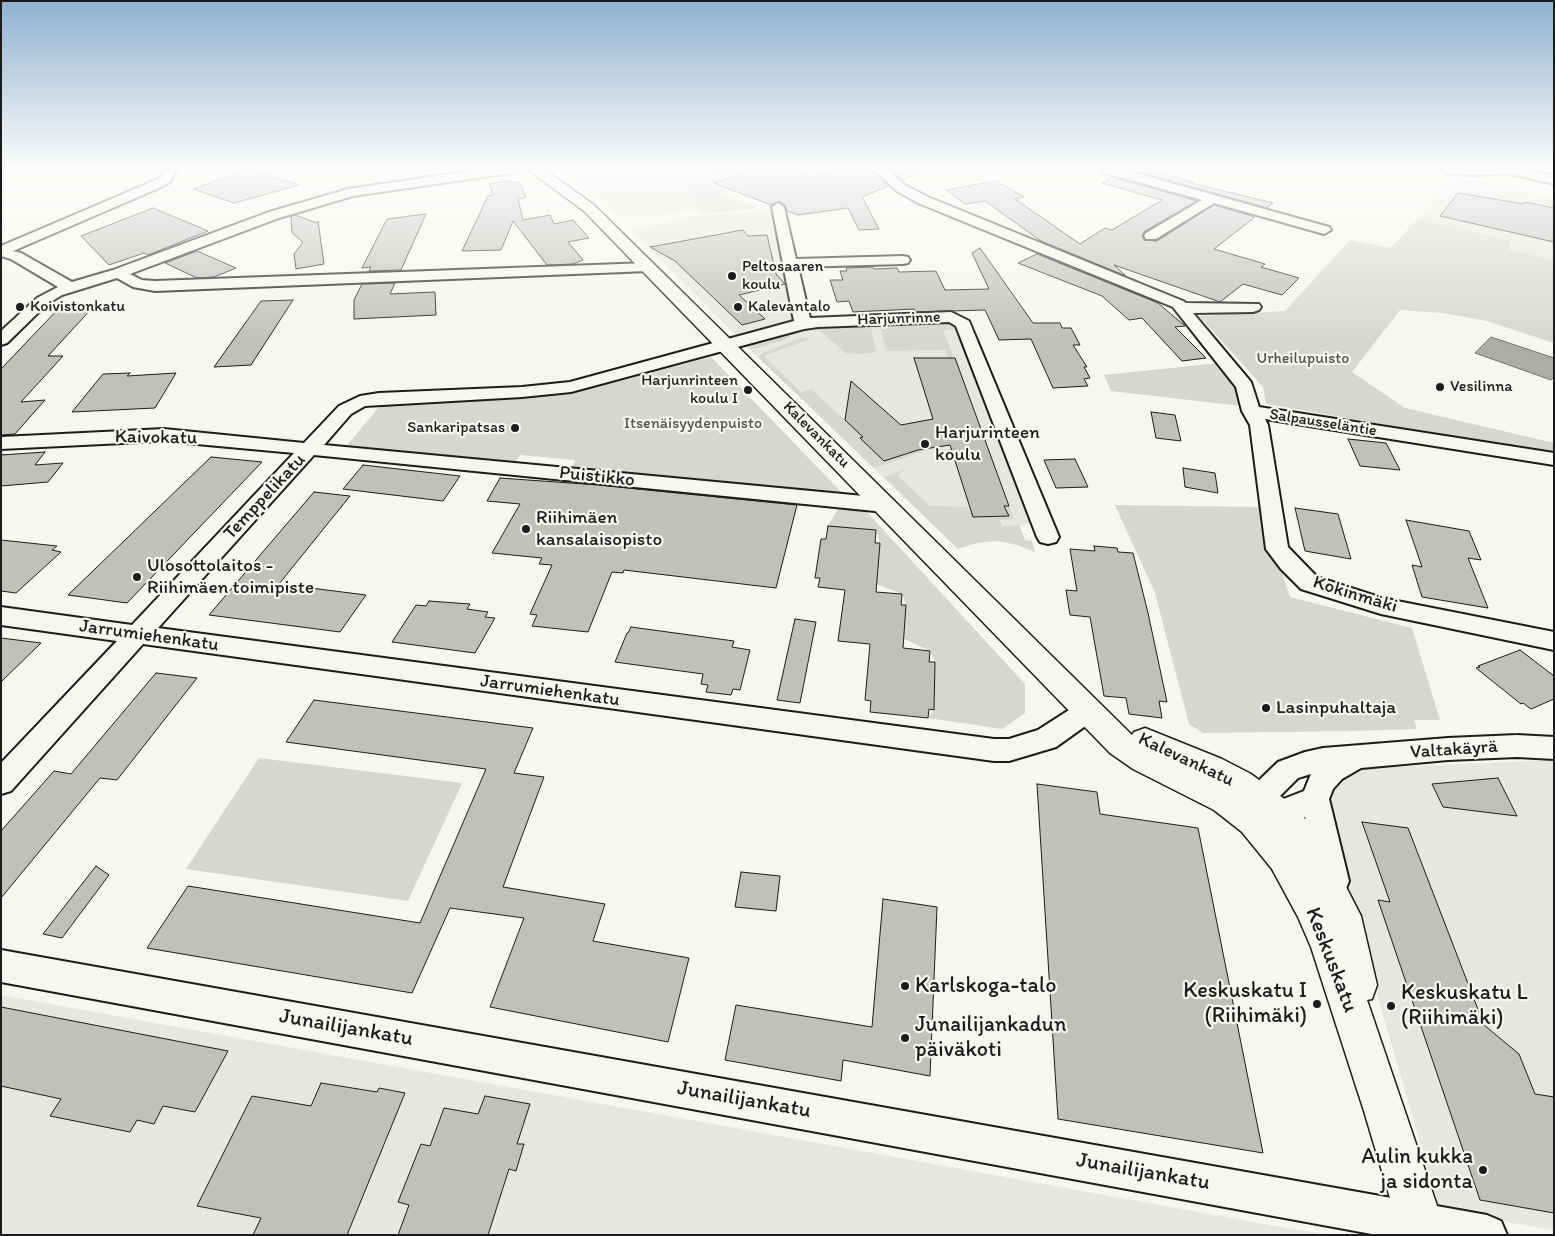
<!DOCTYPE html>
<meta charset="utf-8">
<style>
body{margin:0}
#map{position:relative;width:1555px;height:1236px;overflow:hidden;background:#f6f6f2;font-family:Itim,sans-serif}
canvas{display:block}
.frame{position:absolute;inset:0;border:2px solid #1c1c1c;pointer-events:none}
</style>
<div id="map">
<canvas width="1555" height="1236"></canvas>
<div class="frame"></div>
</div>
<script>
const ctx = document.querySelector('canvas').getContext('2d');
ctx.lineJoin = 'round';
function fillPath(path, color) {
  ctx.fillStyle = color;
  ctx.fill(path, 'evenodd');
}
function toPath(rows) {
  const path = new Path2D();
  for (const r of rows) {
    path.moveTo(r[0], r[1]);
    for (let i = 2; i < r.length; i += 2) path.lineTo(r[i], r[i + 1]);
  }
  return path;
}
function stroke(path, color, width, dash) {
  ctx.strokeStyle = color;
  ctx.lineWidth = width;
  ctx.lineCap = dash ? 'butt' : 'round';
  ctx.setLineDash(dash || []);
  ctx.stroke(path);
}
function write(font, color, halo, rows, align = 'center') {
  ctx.font = font + ' Itim,sans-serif';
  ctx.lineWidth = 4.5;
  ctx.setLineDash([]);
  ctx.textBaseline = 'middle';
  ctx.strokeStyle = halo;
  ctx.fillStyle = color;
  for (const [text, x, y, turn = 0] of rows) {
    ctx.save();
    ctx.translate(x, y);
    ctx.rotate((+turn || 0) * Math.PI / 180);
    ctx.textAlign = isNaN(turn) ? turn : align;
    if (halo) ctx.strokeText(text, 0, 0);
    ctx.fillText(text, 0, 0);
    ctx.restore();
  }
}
fillPath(toPath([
 [563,169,706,169,709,180,689,181,699,211,619,218],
 [1456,177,1554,198,1554,261,1508,249,1510,241,1419,218],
 [772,209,798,321,739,338,630,230,695,216],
 [818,324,952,324,955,327,1033,524,938,530,746,346],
 [1554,760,1554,1230,1440,1211,1322,805,1350,769],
 [1,995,1292,1229,1331,1235,1,1235]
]), '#e6e6e2');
fillPath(toPath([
 [706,169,748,169,723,193,756,207,755,209,700,214,689,181,709,180],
 [1419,218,1510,241,1508,249,1554,261,1554,343,1487,321,1442,313,1400,310,1352,372,1405,408,1554,443,1554,454,1266,404,1263,387,1199,316,1285,311,1350,240,1390,248],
 [945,321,952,324,957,330,943,330,954,358,948,358,945,350,886,351,880,327,871,328,876,352,861,354,846,353,815,327],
 [797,330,797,333,781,341,761,347,752,349,747,345],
 [803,337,810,339,764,356,801,392,811,389,863,437,860,438,884,461,918,450,926,448,928,450,874,468,759,358,761,354],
 [711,357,849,500,570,472,575,460,520,455,513,466,344,449,384,401,511,398,581,391],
 [1219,363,1238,387,1241,406,1111,391,1104,375],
 [906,469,897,475,930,506,969,507,973,517,987,516,984,507,1009,506,1014,519,1000,520,1002,526,1019,525,1025,540,1032,541,1035,552,1017,545,998,541,977,543,958,549,884,477],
 [1115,505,1261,507,1290,597,1412,628,1440,720,1414,720,1417,729,1351,731,1203,733,1189,724,1155,593],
 [839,507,865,510,1025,684,1025,713,1002,729,928,718,934,710,935,662,930,651,904,639,906,605,902,594,876,584,880,543,876,530,828,526],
 [259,758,462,783,408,901,186,869]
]), '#d6d6d2');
const water = toPath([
 [1491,337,1554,358,1554,377,1551,380,1475,353,1491,337]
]);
fillPath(water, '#acaca9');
stroke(water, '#727271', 1);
const building = toPath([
 [247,169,299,185,234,203,193,189,247,169],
 [756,169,787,169,815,177,834,169,871,169,888,186,862,197,879,229,859,230,848,208,798,215,787,211,785,205,779,201,771,205,714,183,756,169],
 [890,169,926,169,902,180,890,169],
 [1129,169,1143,169,1168,175,1193,182,1191,183,1273,203,1267,208,1129,169],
 [1112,177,1197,201,1145,231,1142,235,1144,240,1157,241,1214,205,1255,217,1214,249,1265,264,1261,267,1299,278,1282,295,1243,284,1220,302,1114,265,1126,276,1041,241,985,201,965,204,946,190,996,181,1024,197,1015,199,1080,244,1105,228,1112,230,1162,200,1102,183,1112,177],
 [509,181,520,183,526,197,518,199,523,220,550,215,554,224,573,220,589,238,568,242,583,260,573,264,547,265,513,221,501,250,462,251,488,196,493,195,489,184,509,181],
 [1458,193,1524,204,1525,202,1554,208,1554,242,1440,216,1458,193],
 [153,208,208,231,148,255,144,253,109,265,81,236,153,208],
 [426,214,401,270,369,271,371,267,362,268,387,219,426,214],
 [295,215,317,223,318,221,324,264,296,269,294,254,303,242,292,233,291,216,295,215],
 [743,230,748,236,767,235,776,274,785,284,739,295,765,319,742,325,675,261,650,247,743,230],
 [980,248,1033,323,1060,323,1062,328,1071,328,1080,345,1073,345,1087,367,1084,367,1090,378,1084,379,1088,386,1053,388,1031,339,999,340,985,310,915,312,914,309,853,312,849,301,837,302,830,280,843,280,840,271,847,271,846,268,873,267,874,269,897,268,899,272,936,271,945,290,989,289,972,253,980,248],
 [197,251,236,268,214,277,197,278,165,263,197,251],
 [1037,254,1158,303,1185,326,1175,327,1206,358,1182,361,1142,318,1129,320,1102,296,1018,263,1037,254],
 [395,283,390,294,435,292,436,315,354,319,354,300,362,284,395,283],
 [293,300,251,365,214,367,261,301,293,300],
 [94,306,48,356,63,356,21,402,45,400,15,434,1,435,1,369,60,307,94,306],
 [914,358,955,358,1009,506,1004,506,1009,516,973,517,950,445,918,450,884,461,860,438,863,437,845,420,851,381,901,425,933,419,914,358],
 [130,373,127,376,176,373,155,408,72,412,103,374,130,373],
 [1151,412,1175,415,1181,441,1156,438,1151,412],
 [1348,439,1386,443,1400,470,1360,466,1348,439],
 [45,452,35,465,63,463,48,482,1,486,1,455,45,452],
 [211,457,262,462,127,603,68,595,211,457],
 [1075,459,1088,487,1056,488,1044,460,1075,459],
 [363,465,460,476,443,501,343,489,363,465],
 [1183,468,1215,473,1218,493,1185,487,1183,468],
 [500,478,598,485,797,505,776,588,624,570,623,573,612,572,588,632,532,626,537,615,530,614,552,565,539,564,542,558,492,553,520,504,487,501,500,478],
 [314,492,350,496,279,584,366,595,340,632,209,615,314,492],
 [1295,508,1338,514,1351,559,1305,551,1295,508],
 [1406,520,1469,531,1481,560,1468,558,1488,608,1422,597,1412,565,1422,567,1406,520],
 [828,526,876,530,875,543,880,543,876,592,902,594,901,605,906,605,903,648,930,651,929,662,935,662,934,710,929,709,928,718,870,712,871,701,865,700,870,644,838,641,845,590,818,587,820,578,815,578,821,539,826,539,828,526],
 [1,540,57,546,52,550,61,552,16,593,1,591,1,540],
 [1094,546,1117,548,1118,552,1133,553,1148,613,1167,702,1159,701,1162,718,1129,714,1126,698,1104,696,1090,617,1070,615,1066,590,1077,591,1070,549,1095,551,1094,546],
 [429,601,470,604,467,609,488,612,485,617,495,618,475,653,392,642,416,605,426,606,429,601],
 [795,619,816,622,800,703,777,700,795,619],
 [631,627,734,641,732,647,750,650,740,690,733,689,731,695,706,692,708,685,701,684,703,674,615,662,627,633,628,633,631,627],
 [1,638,41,643,1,682,1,638],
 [1520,650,1554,676,1554,699,1531,709,1523,703,1521,704,1476,668,1480,667,1478,666,1520,650],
 [156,673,197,678,117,780,100,778,1,898,1,831,54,771,71,774,156,673],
 [314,700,533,728,514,773,544,777,503,887,605,904,593,941,689,958,668,1042,490,1007,524,918,450,908,412,993,147,948,188,886,420,923,486,769,286,742,314,700],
 [1498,778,1517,816,1443,807,1432,784,1498,778],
 [1037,784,1097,792,1100,814,1198,828,1263,1153,1058,1119,1037,784],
 [1362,822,1408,828,1484,1025,1519,1054,1535,1094,1554,1097,1554,1213,1480,1200,1378,900,1390,902,1362,822],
 [96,866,109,875,62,938,43,934,96,866],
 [741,872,780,876,776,911,735,907,741,872],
 [883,899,937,907,930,1076,843,1060,841,1081,725,1060,736,1005,872,1027,883,899],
 [1,1007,228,1051,195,1112,163,1106,154,1124,137,1120,130,1132,50,1116,61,1099,1,1086,1,1007],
 [321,1083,377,1092,379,1088,405,1093,347,1235,253,1235,261,1218,197,1206,252,1096,311,1106,321,1083],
 [485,1096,530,1104,517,1144,524,1144,516,1171,509,1169,488,1235,398,1235,409,1205,398,1202,421,1144,430,1146,444,1108,478,1114,485,1096]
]);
fillPath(building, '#c0c0bd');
stroke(building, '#1c1c1c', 1);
const street = toPath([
 [165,169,177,169,170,182,159,188,13,251,21,253,72,282,113,270,269,212,348,189,484,169,517,169,511,173,353,196,279,218,130,274,142,280,155,281,648,263,653,264,655,267,653,270,648,271,155,291,133,287,117,278,62,295,47,304,7,343,1,345,1,331,37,298,58,287,11,259,1,256,1,246,151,182,161,177,165,169],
 [873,169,887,169,905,185,928,197,1183,301,1186,303,1259,304,1261,307,1259,310,1253,312,1193,313,1251,382,1259,407,1554,453,1554,465,1265,419,1268,425,1288,547,1317,577,1382,598,1554,632,1554,650,1381,614,1301,589,1281,569,1266,549,1250,425,1242,411,1236,387,1173,307,918,203,897,191,873,169],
 [1100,169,1121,169,1329,227,1331,230,1324,234,1214,203,1156,239,1146,239,1144,236,1146,233,1202,200,1102,172,1100,169],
 [1441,169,1523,169,1554,176,1554,184,1510,174,1472,175,1447,173,1441,169],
 [778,203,784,207,796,259,903,256,908,257,910,260,908,263,903,264,798,267,810,318,951,312,969,321,1059,537,1056,542,1048,544,1040,542,1037,537,956,326,949,322,818,327,804,329,571,392,522,397,365,406,351,414,324,445,885,498,892,500,895,505,892,510,885,512,314,455,158,628,994,739,1009,739,1038,730,1080,703,1089,699,1098,703,1102,710,1098,717,1056,747,1009,761,994,761,143,644,11,791,1,794,1,763,117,641,1,625,1,607,132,625,294,453,164,441,1,449,1,437,164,429,304,443,339,406,360,396,379,393,522,387,570,382,794,321,772,207,778,203],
 [1517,735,1554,737,1554,759,1517,757,1448,760,1361,768,1342,779,1333,789,1329,799,1349,881,1345,891,1334,895,1323,891,1319,881,1305,817,1279,828,1254,834,1244,830,1239,821,1249,790,1278,762,1305,752,1323,748,1448,738,1517,735],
 [1311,774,1304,791,1273,803,1298,778,1311,774],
 [1,950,1487,1215,1501,1221,1507,1235,1377,1235,1,982,1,950]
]);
const secondary = toPath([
 [527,169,544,169,594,205,1132,735,1134,732,1145,728,1222,759,1251,774,1291,804,1308,822,1326,848,1361,916,1377,985,1372,999,1367,1000,1447,1235,1401,1235,1364,1111,1311,947,1298,917,1272,869,1242,832,1214,810,1133,769,1110,753,584,211,527,169]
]);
stroke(street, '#1c1c1c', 4);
stroke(secondary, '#1c1c1c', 3);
fillPath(street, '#f6f6f2');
fillPath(secondary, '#f6f6f2');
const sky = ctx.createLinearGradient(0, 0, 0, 342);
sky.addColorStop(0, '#90b1cf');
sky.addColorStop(0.49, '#fbfbf9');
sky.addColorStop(1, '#fbfbf900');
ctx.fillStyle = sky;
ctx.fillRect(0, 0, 1555, 342);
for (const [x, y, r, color] of [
 [732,276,5,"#1c1c1c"],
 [20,307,5,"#1c1c1c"],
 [738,307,5,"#1c1c1c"],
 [1440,387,5,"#1c1c1c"],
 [748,390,5,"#1c1c1c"],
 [515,428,5,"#1c1c1c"],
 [925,444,5,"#1c1c1c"],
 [526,529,5,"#1c1c1c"],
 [137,577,5,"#1c1c1c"],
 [1266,708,5,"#1c1c1c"],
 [905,986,5,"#1c1c1c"],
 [1317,1004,5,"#1c1c1c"],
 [1391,1006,5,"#1c1c1c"],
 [905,1038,5,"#1c1c1c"],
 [1483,1170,5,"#1c1c1c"]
]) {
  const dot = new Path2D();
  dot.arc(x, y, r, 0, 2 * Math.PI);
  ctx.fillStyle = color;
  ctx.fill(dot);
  stroke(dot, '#f6f6f2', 2);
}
write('16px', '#1c1c1c', '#f6f6f2', [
 ["Peltosaaren",742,267],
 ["koulu",742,285],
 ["Koivistonkatu",30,307],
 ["Kalevantalo",748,307],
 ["Harjunrinteen",738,381,"right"],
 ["koulu I",738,399,"right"],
 ["Vesilinna",1450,387],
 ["Sankaripatsas",505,428,"right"]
], 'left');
write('16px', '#1c1c1c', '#f6f6f2', [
 ["Harjunrinne",899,319,-2],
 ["Salpausseläntie",1323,423,9],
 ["Kalevankatu",816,435,45]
]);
write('16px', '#545453', '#f6f6f2', [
 ["Urheilupuisto",1303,359],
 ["Itsenäisyydenpuisto",693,424]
]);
write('19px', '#1c1c1c', '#f6f6f2', [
 ["Harjurinteen",935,433],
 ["koulu",935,455],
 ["Riihimäen",536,518],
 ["kansalaisopisto",536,540],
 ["Ulosottolaitos -",147,566],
 ["Riihimäen toimipiste",147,588],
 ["Lasinpuhaltaja",1276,708]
], 'left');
write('19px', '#1c1c1c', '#f6f6f2', [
 ["Kaivokatu",156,438,1],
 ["Puistikko",597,477,6],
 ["Temppelikatu",265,497,-47],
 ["Kokinmäki",1355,595,17],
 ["Jarrumiehenkatu",149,636,8],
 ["Jarrumiehenkatu",550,691,8],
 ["Valtakäyrä",1454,750,-4],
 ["Kalevankatu",1186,760,25]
]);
write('22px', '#1c1c1c', '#f6f6f2', [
 ["Keskuskatu",1331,960,69],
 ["Junailijankatu",346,1028,10],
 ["Junailijankatu",744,1100,10],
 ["Junailijankatu",1143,1172,10]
]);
write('22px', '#1c1c1c', '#f6f6f2', [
 ["Karlskoga-talo",915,986],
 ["Keskuskatu I",1307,991,"right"],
 ["(Riihimäki)",1307,1016,"right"],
 ["Keskuskatu L",1401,993],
 ["(Riihimäki)",1401,1018],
 ["Junailijankadun",915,1025],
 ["päiväkoti",915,1050],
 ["Aulin kukka",1473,1157,"right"],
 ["ja sidonta",1473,1182,"right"]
], 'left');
</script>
